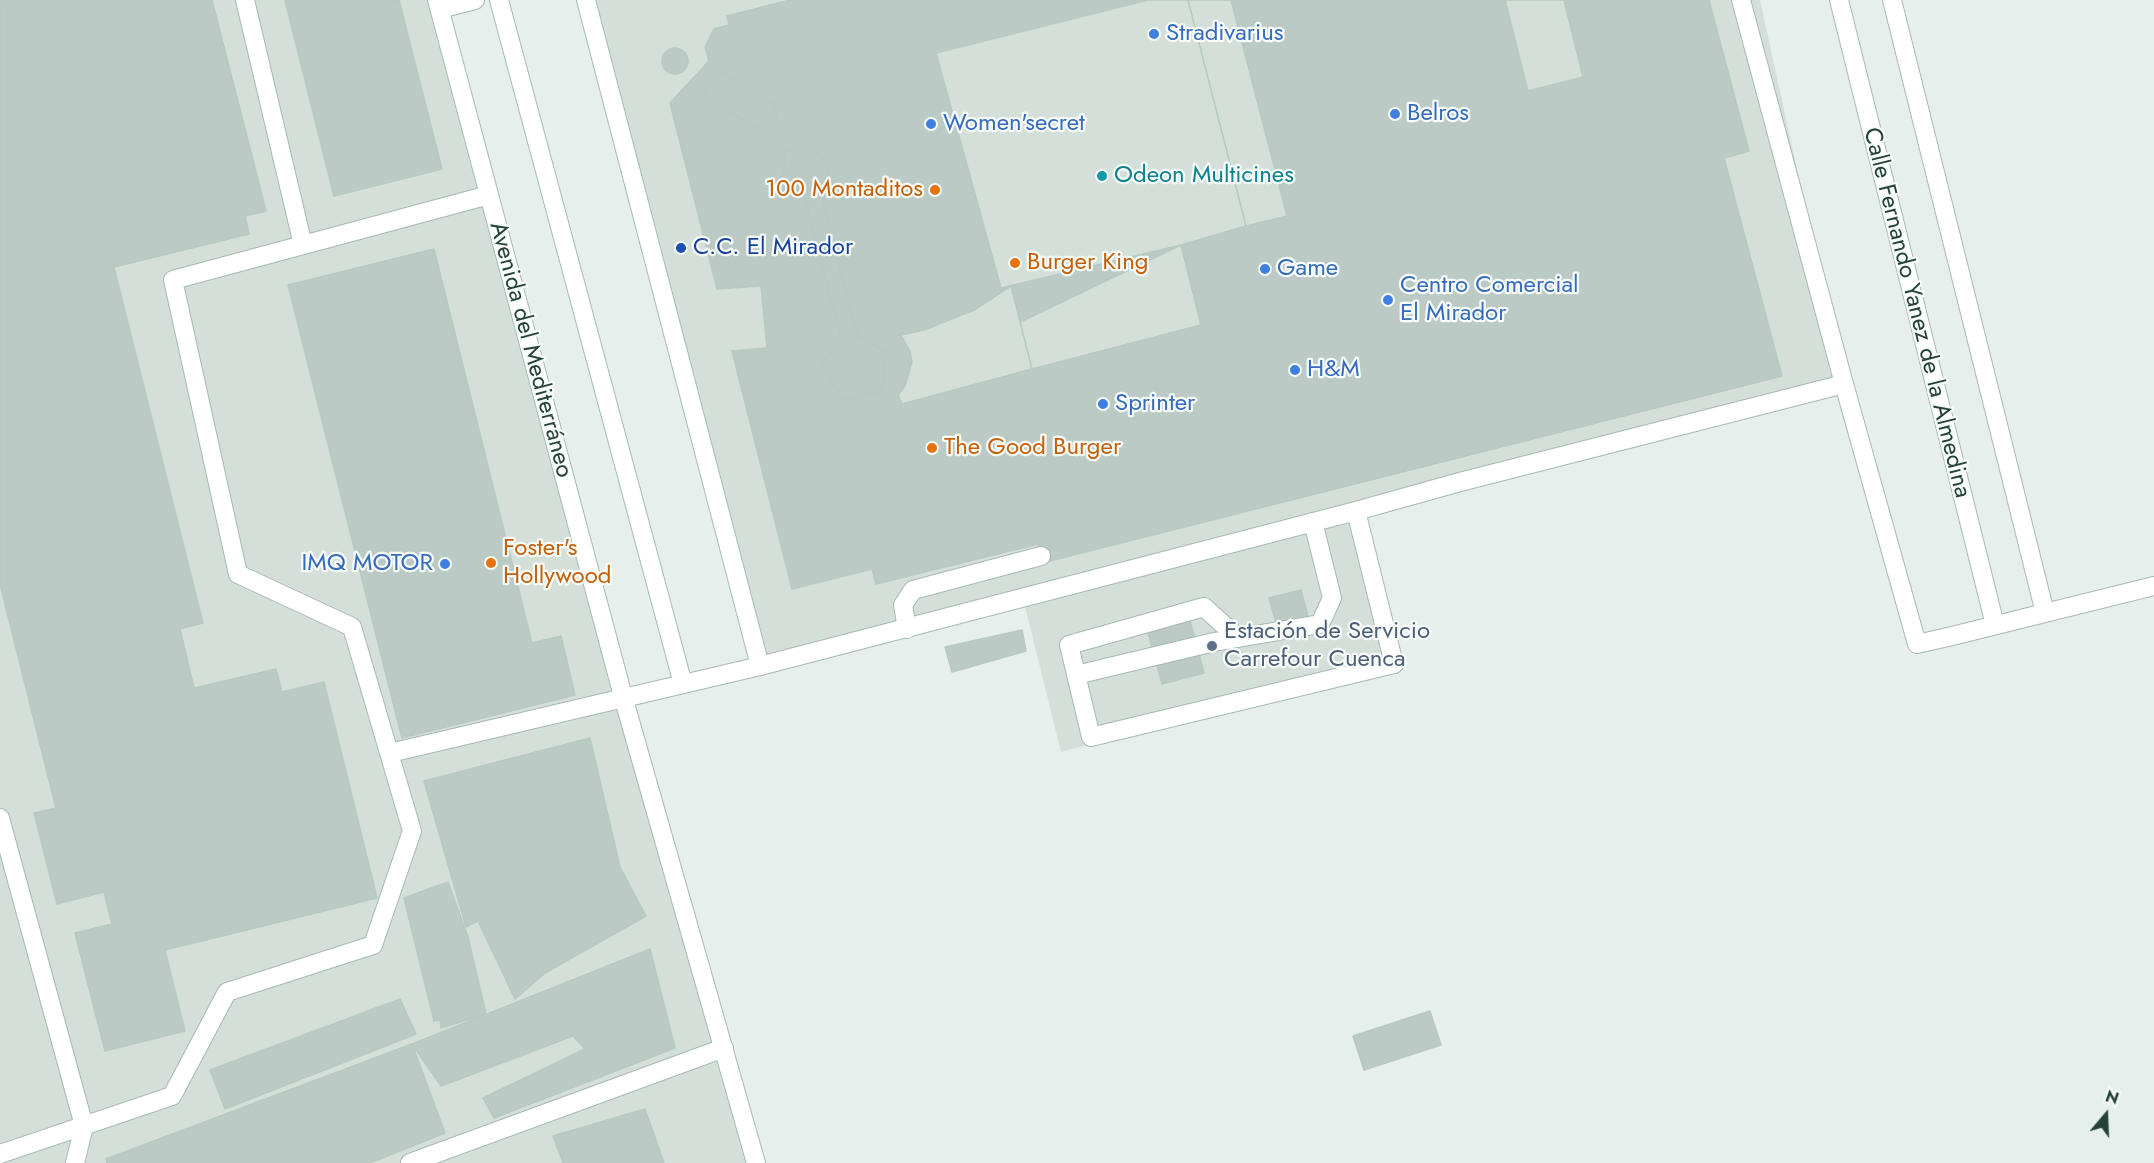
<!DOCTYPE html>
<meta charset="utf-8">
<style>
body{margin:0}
#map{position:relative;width:2154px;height:1163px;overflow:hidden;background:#e6efeb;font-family:Jost,sans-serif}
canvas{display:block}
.north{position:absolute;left:2076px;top:1085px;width:60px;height:60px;-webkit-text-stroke:4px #f7fbf9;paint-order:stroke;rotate:19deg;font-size:16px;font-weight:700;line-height:24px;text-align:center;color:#24423a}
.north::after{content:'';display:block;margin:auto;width:21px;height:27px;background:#24423a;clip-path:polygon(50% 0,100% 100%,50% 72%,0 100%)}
</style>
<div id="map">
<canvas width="2154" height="1163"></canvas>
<div class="north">N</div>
</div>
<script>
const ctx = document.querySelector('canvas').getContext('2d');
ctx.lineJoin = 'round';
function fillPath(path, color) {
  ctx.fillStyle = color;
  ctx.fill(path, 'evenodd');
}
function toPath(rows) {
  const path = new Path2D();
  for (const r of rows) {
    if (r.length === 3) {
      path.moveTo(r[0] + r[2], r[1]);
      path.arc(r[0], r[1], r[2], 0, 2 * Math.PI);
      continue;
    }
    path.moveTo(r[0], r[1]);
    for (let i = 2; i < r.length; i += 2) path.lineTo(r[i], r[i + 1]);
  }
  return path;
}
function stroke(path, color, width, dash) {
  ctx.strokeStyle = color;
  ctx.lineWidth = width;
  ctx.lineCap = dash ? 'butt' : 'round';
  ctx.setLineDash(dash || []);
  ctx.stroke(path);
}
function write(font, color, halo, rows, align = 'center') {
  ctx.font = font + ' Jost,sans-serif';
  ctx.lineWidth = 4.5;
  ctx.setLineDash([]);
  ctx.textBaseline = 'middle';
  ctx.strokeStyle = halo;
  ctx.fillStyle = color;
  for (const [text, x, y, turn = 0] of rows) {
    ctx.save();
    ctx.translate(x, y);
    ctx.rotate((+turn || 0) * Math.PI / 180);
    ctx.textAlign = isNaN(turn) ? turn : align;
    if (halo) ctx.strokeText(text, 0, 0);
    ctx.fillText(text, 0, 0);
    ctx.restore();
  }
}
fillPath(toPath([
 [0,0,437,0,756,1163,0,1163],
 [586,0,1760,0,1844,384,1356,511,1394,664,1061,752,1023,598,760,666]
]), '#d4dfda');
const building = toPath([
 [0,0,212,0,266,211,245,216,249,234,114,267,203,623,180,629,194,688,276,669,282,692,324,682,377,898,165,950,185,1031,105,1051,75,933,112,924,104,892,57,904,34,813,56,808,0,584,0,0],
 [285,0,399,0,442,169,334,196,285,0],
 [790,0,1709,0,1749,151,1724,158,1782,376,1042,563,1038,544,876,584,872,569,792,589,732,351,767,348,761,286,717,289,670,103,709,61,705,47,714,29,729,25,727,16,790,0],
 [718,70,774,104,778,122,756,127,702,96,718,70],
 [813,145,830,170,819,187,857,335,886,352,882,391,843,400,821,366,841,339,803,191,783,182,785,152,813,145],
 [1011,286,1032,369,902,404,898,395,905,386,912,362,910,351,901,335,924,330,974,310,1011,286],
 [1148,0,1188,0,1246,226,1181,245,1001,288,936,53,1148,0],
 [1188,0,1231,0,1287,216,1246,226,1188,0],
 [1505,0,1564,0,1583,77,1528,91,1505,0],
 [675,61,13],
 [718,70,774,104,778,122,756,127,702,96,718,70],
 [813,145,830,170,819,187,857,335,886,352,882,391,843,400,821,366,841,339,803,191,783,182,785,152,813,145],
 [1181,245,1201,325,1032,369,1020,322,1181,245],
 [434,249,532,643,561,636,575,695,402,738,288,285,434,249],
 [1301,590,1309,620,1278,629,1269,598,1301,590],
 [1186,606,1204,673,1162,684,1144,617,1186,606],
 [1022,630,1026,651,952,672,945,647,1022,630],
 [590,738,620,867,646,916,545,973,515,999,478,921,466,927,424,781,590,738],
 [448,882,468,937,486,1014,441,1028,440,1020,434,1021,404,898,448,882],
 [650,949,675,1048,494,1118,483,1098,585,1049,573,1036,441,1086,412,1044,650,949],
 [400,999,416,1034,225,1109,210,1070,400,999],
 [1430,1011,1441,1045,1364,1070,1353,1036,1430,1011],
 [412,1044,445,1133,370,1163,107,1163,106,1159,412,1044],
 [645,1109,664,1163,563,1163,553,1136,645,1109]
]);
fillPath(building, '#bbcac4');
stroke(building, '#b8c9c2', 1.5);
const lane = toPath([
 [1844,384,1917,644,1948,637],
 [907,629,903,605,913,590,1041,556],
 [1238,638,1204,607,1069,645,1091,737,1394,664],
 [1076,675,1214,642,1320,624,1332,598,1313,522]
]);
const street = toPath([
 [245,0,303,245],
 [1839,0,1995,625],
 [1892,0,2045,613],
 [440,9,475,0],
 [1356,511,1394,664],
 [1948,637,2154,586],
 [624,700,756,1163],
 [390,753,760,666,1356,511,1460,482,1844,384,1741,0],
 [0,818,84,1126,75,1163],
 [0,1154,172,1096,227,992,373,945,412,831,352,627,238,574,173,280,489,195],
 [410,1163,724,1048]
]);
const secondary = toPath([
 [437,0,624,700],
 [499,0,683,684],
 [586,0,760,666]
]);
stroke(lane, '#a8b8b2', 20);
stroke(street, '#a8b8b2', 20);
stroke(secondary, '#a4bbb3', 20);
stroke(lane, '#fff', 18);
stroke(street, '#fff', 18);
stroke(secondary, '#fff', 18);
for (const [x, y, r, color] of [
 [1154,34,6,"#3f7fe0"],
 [1395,114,6,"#3f7fe0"],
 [931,124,6,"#3f7fe0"],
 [1102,176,6,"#0f9aa8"],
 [935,190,6,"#e8710a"],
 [681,248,6,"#1a4fb4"],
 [1015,263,6,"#e8710a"],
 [1265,269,6,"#3f7fe0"],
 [1388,300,6,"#3f7fe0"],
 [1295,370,6,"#3f7fe0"],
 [1103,404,6,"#3f7fe0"],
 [932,448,6,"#e8710a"],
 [491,563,6,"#e8710a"],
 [445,564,6,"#3f7fe0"],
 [1212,646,6,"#5c6f8a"]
]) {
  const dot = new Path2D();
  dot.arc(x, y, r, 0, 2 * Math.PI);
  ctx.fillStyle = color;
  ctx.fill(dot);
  stroke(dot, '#f7fbf9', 2);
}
write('24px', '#366cbe', '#f7fbf9', [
 ["Stradivarius",1166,34],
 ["Belros",1407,114],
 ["Women'secret",943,124],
 ["Game",1277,269],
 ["Centro Comercial",1400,286],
 ["El Mirador",1400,314],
 ["H&M",1307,370],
 ["Sprinter",1115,404],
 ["IMQ MOTOR",433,564,"right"]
], 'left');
write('24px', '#0d838f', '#f7fbf9', [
 ["Odeon Multicines",1114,176]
], 'left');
write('24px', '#c56008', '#f7fbf9', [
 ["100 Montaditos",923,190,"right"],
 ["Burger King",1027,263],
 ["The Good Burger",944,448],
 ["Foster's",503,549],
 ["Hollywood",503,577]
], 'left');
write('24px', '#164399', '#f7fbf9', [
 ["C.C. El Mirador",693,248]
], 'left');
write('24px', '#24423a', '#f7fbf9', [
 ["Calle Fernando Yanez de la Almedina",1916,313,76],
 ["Avenida del Mediterráneo",530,350,75]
]);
write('24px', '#4e5e75', '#f7fbf9', [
 ["Estación de Servicio",1224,632],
 ["Carrefour Cuenca",1224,660]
], 'left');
</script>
